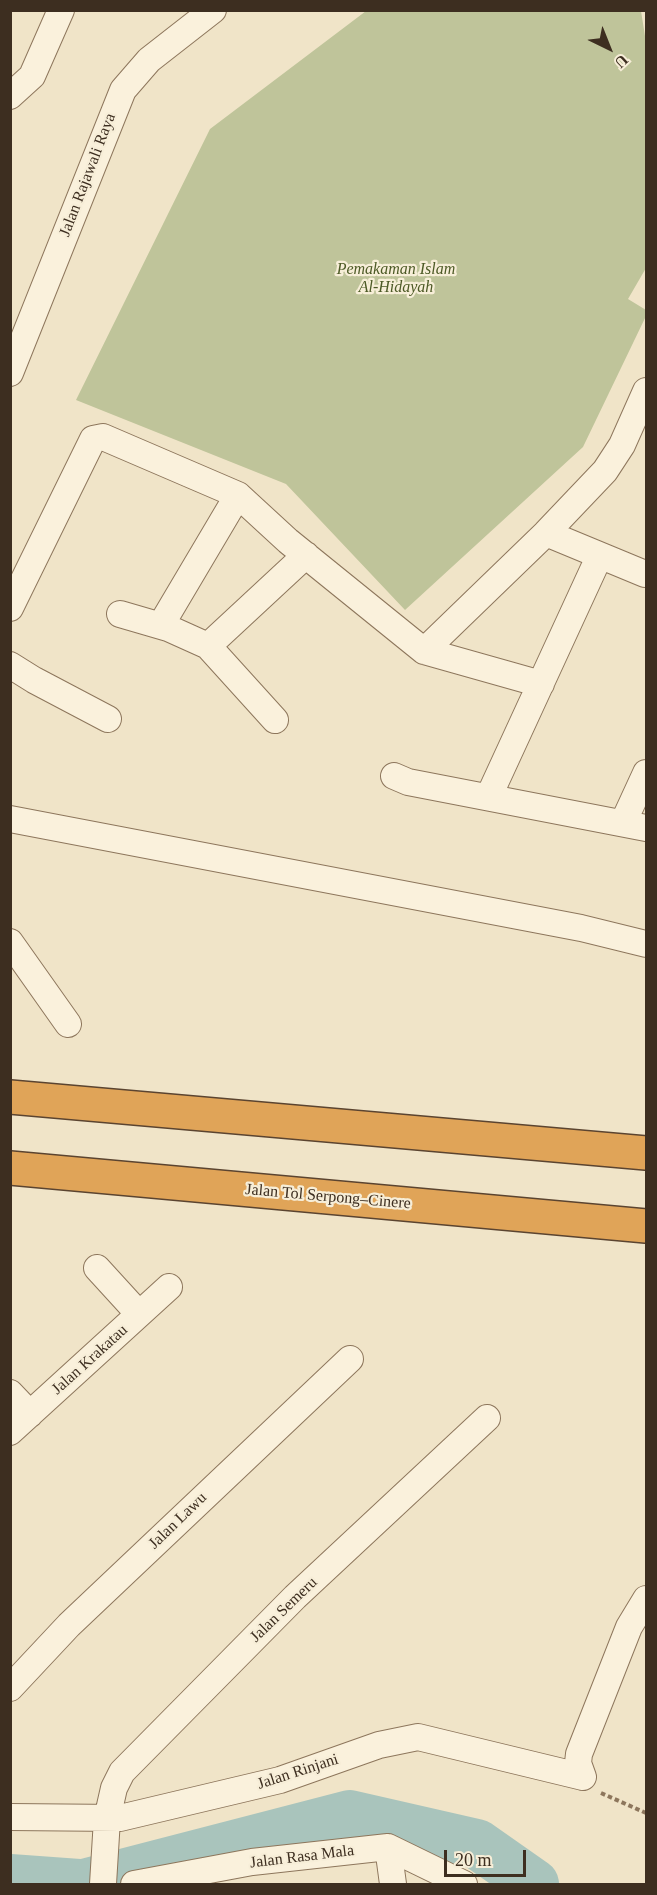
<!DOCTYPE html>
<meta charset="utf-8">
<style>
body{margin:0}
#map{position:relative;width:657px;height:1895px;overflow:hidden;background:#f0e4c8;font-family:"Times New Roman",serif}
canvas{display:block}
.frame{position:absolute;inset:0;border:12px solid #3d2e20;pointer-events:none}
.north{position:absolute;left:579px;top:18px;width:60px;height:60px;-webkit-text-stroke:4px #f7eed8;paint-order:stroke;rotate:137deg;font-size:16px;font-weight:700;line-height:24px;text-align:center;color:#3d2e20}
.north::after{content:'';display:block;margin:auto;width:21px;height:27px;background:#3d2e20;clip-path:polygon(50% 0,100% 100%,50% 72%,0 100%)}
.scale{position:absolute;left:444px;top:1850px;width:82px;height:27px;box-sizing:border-box;border:3px solid #3d2e20;border-top:0;padding-left:8px;font-size:18px;line-height:21px;white-space:nowrap;color:#3d2e20;-webkit-text-stroke:4px #f7eed8;paint-order:stroke}
</style>
<div id="map">
<canvas width="657" height="1895"></canvas>
<div class="frame"></div>
<div class="north">U</div>
<div class="scale">20 m</div>
</div>
<script>
const ctx = document.querySelector('canvas').getContext('2d');
ctx.lineJoin = 'round';
function fillPath(path, color) {
  ctx.fillStyle = color;
  ctx.fill(path, 'evenodd');
}
function toPath(rows) {
  const path = new Path2D();
  for (const r of rows) {
    path.moveTo(r[0], r[1]);
    for (let i = 2; i < r.length; i += 2) path.lineTo(r[i], r[i + 1]);
  }
  return path;
}
function stroke(path, color, width, dash) {
  ctx.strokeStyle = color;
  ctx.lineWidth = width;
  ctx.lineCap = dash ? 'butt' : 'round';
  ctx.setLineDash(dash || []);
  ctx.stroke(path);
}
function write(font, color, halo, rows, align = 'center') {
  ctx.font = font + ' "Times New Roman",serif';
  ctx.lineWidth = 4.5;
  ctx.setLineDash([]);
  ctx.textBaseline = 'middle';
  ctx.strokeStyle = halo;
  ctx.fillStyle = color;
  for (const [text, x, y, turn = 0] of rows) {
    ctx.save();
    ctx.translate(x, y);
    ctx.rotate((+turn || 0) * Math.PI / 180);
    ctx.textAlign = isNaN(turn) ? turn : align;
    if (halo) ctx.strokeText(text, 0, 0);
    ctx.fillText(text, 0, 0);
    ctx.restore();
  }
}
fillPath(toPath([
 [366,11,641,11,645,36,646,268,628,299,646,310,646,316,583,447,405,610,286,484,76,400,210,129]
]), '#bfc49a');
stroke(toPath([
 [10,1879,79,1884],
 [84,1884,350,1815,477,1844,534,1884]
]), '#a9c4bc', 50);
const minor = toPath([
 [10,96,32,76,61,10],
 [10,373,123,90,149,60,213,10],
 [546,533,645,574],
 [10,608,93,439,103,437,238,495,288,541,424,651,541,684],
 [120,614,168,628,208,646,275,720],
 [161,625,238,495],
 [208,646,306,555],
 [424,651,546,533,605,471,622,445,646,391],
 [10,665,34,680,108,719],
 [394,776,408,782,646,828],
 [489,796,599,557],
 [10,819,581,928,646,944],
 [623,823,646,773],
 [10,942,68,1024],
 [97,1268,139,1314],
 [10,1393,30,1414],
 [10,1432,169,1287],
 [10,1688,69,1625,350,1359],
 [583,1777,578,1763,579,1754,629,1627,646,1599],
 [10,1817,120,1818,280,1780,379,1745,418,1737,583,1777],
 [388,1847,393,1884],
 [103,1884,107,1819,114,1788,122,1772,295,1597,487,1418],
 [134,1884,252,1862,388,1847,464,1884]
]);
const highway = toPath([
 [10,1097,646,1153],
 [10,1168,646,1226]
]);
stroke(minor, '#8d765c', 28);
stroke(highway, '#5b4430', 36);
stroke(toPath([
 [601,1793,646,1813]
]), '#8d765c', 4, [4.5, 3]);
stroke(minor, '#faf1dc', 26);
stroke(highway, '#e0a458', 33);
write('16px', '#3d2e20', '#f7eed8', [
 ["Jalan Rajawali Raya",88,175,-69],
 ["Jalan Tol Serpong–Cinere",328,1197,5],
 ["Jalan Krakatau",90,1360,-42],
 ["Jalan Lawu",178,1521,-44],
 ["Jalan Semeru",284,1610,-44],
 ["Jalan Rinjani",298,1772,-18],
 ["Jalan Rasa Mala",302,1857,-7]
]);
write('italic 16px', '#4d5a26', '#f7eed8', [
 ["Pemakaman Islam",396,270],
 ["Al-Hidayah",396,288]
]);
</script>
